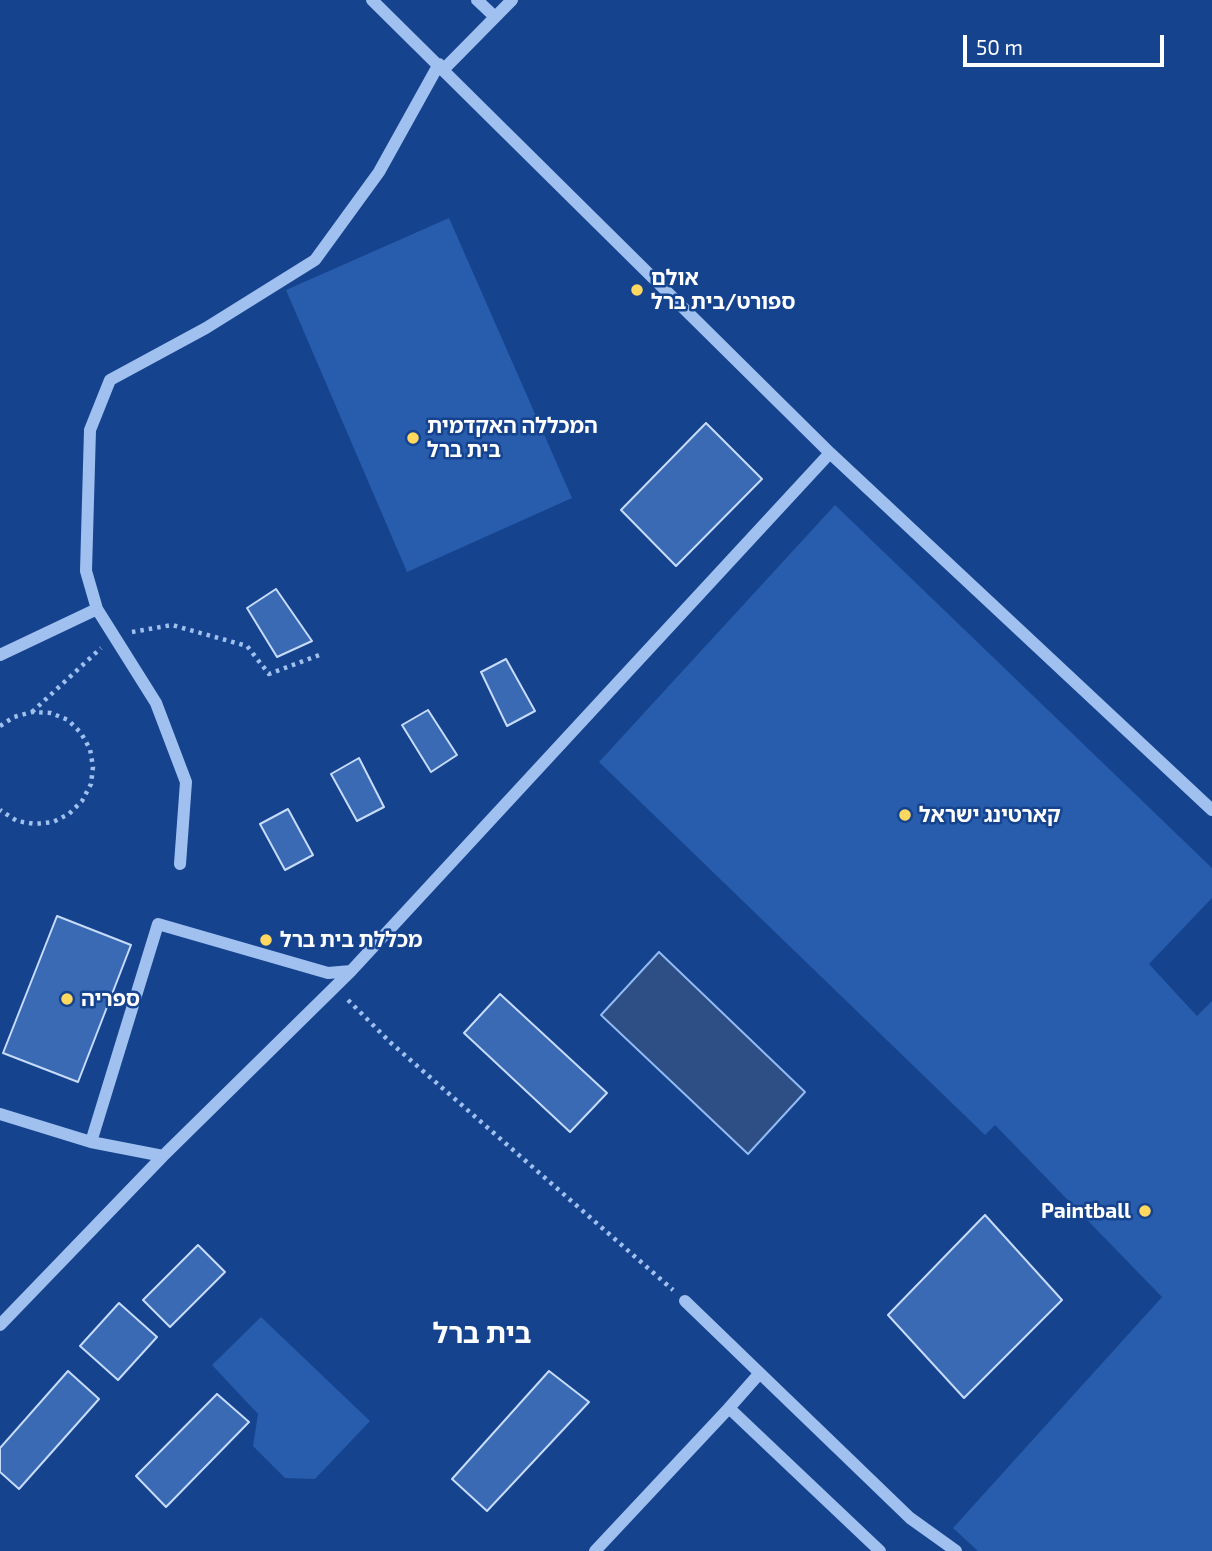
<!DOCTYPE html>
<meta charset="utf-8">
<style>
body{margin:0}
#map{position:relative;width:1212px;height:1551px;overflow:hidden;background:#15438e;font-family:"Exo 2",sans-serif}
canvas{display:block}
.scale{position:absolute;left:963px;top:35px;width:201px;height:32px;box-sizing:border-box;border:4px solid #fff;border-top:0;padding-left:9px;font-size:21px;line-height:24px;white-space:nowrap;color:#fff;-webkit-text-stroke:5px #15438e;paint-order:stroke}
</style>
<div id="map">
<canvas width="1212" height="1551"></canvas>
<div class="scale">50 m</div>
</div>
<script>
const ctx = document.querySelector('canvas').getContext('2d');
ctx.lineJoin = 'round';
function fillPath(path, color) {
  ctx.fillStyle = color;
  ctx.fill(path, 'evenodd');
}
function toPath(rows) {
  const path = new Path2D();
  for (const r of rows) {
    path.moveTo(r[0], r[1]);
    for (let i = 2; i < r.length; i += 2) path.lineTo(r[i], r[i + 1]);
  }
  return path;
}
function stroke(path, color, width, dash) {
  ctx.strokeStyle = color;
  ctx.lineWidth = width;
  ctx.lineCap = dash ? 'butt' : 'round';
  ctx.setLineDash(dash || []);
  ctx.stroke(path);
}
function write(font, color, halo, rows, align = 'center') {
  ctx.font = font + ' "Exo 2","Noto Sans Hebrew",sans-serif';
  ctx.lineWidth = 5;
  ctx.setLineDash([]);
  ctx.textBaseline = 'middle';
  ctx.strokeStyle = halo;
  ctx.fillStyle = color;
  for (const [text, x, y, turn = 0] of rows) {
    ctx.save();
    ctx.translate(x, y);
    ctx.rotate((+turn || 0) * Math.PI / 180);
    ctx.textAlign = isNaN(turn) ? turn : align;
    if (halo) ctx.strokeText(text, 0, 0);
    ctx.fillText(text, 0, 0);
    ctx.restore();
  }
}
fillPath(toPath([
 [449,218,572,498,407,572,286,290],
 [835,505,1212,868,1212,898,1149,964,1197,1016,1212,1001,1212,1551,978,1551,953,1528,1162,1297,995,1125,985,1135,599,762],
 [261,1317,370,1421,315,1479,285,1478,253,1446,258,1414,212,1365]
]), '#285cac');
const water = toPath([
 [659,952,805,1092,748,1154,601,1015,659,952]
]);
fillPath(water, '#2e4f86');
stroke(water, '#92baf3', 2);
const building = toPath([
 [706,423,762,479,676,566,621,510,706,423],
 [276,589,312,641,277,657,247,608,276,589],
 [506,659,535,711,507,726,481,672,506,659],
 [428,710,457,755,431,772,402,725,428,710],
 [359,758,384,807,357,821,331,774,359,758],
 [288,809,313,855,285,870,260,824,288,809],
 [57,916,131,945,78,1082,3,1053,57,916],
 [500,994,607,1093,570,1132,464,1033,500,994],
 [985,1215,1062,1300,964,1398,888,1315,985,1215],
 [198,1245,225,1272,170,1327,143,1300,198,1245],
 [119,1303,157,1337,118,1380,80,1346,119,1303],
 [68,1371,99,1399,19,1489,0,1472,0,1448,68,1371],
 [549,1371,589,1402,487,1511,452,1479,549,1371],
 [217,1394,249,1422,166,1507,136,1476,217,1394]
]);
fillPath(building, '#3a6ab4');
stroke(building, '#c7dcfb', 2);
stroke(toPath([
 [132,632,172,625,247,646,269,674,322,654],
 [32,712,101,648],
 [0,726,14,717,32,712,51,713,68,720,81,733,90,749,93,767,91,784,82,801,69,814,53,822,35,824,17,821,0,810],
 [348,1000,391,1043,673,1290]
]), '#a0c0f0', 4.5, [3.5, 5]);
stroke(toPath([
 [372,0,830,453,1212,810],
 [477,0,495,17],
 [444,69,512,0],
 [0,655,97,609],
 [180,864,186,782,156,703,97,609,86,571,90,430,110,380,206,328,315,260,379,172,439,64],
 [0,1114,91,1142,163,1156],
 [91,1142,158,924,328,973,351,971],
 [685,1301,910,1518,956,1551],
 [0,1325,163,1156,351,971,830,453],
 [729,1408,759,1374],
 [595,1551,729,1408,880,1551]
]), '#a0c0f0', 12);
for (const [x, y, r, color] of [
 [637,290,7,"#ffd95f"],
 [413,438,7,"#ffd95f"],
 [905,815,7,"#ffd95f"],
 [266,940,7,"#ffd95f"],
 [67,999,7,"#ffd95f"],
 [1145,1211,7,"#ffd95f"]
]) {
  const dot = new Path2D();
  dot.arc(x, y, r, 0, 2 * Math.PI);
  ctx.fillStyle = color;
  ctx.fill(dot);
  stroke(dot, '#15438e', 2.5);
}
write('bold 21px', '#fff', '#15438e', [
 ["אולם",651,278],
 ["ספורט/בית ברל",651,302],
 ["המכללה האקדמית",427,426],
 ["בית ברל",427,450],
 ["קארטינג ישראל",919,815],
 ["מכללת בית ברל",280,940],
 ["ספריה",81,999],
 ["Paintball",1131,1211,"right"]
], 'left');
write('bold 28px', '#fff', '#15438e', [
 ["בית ברל",482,1334]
]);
</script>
